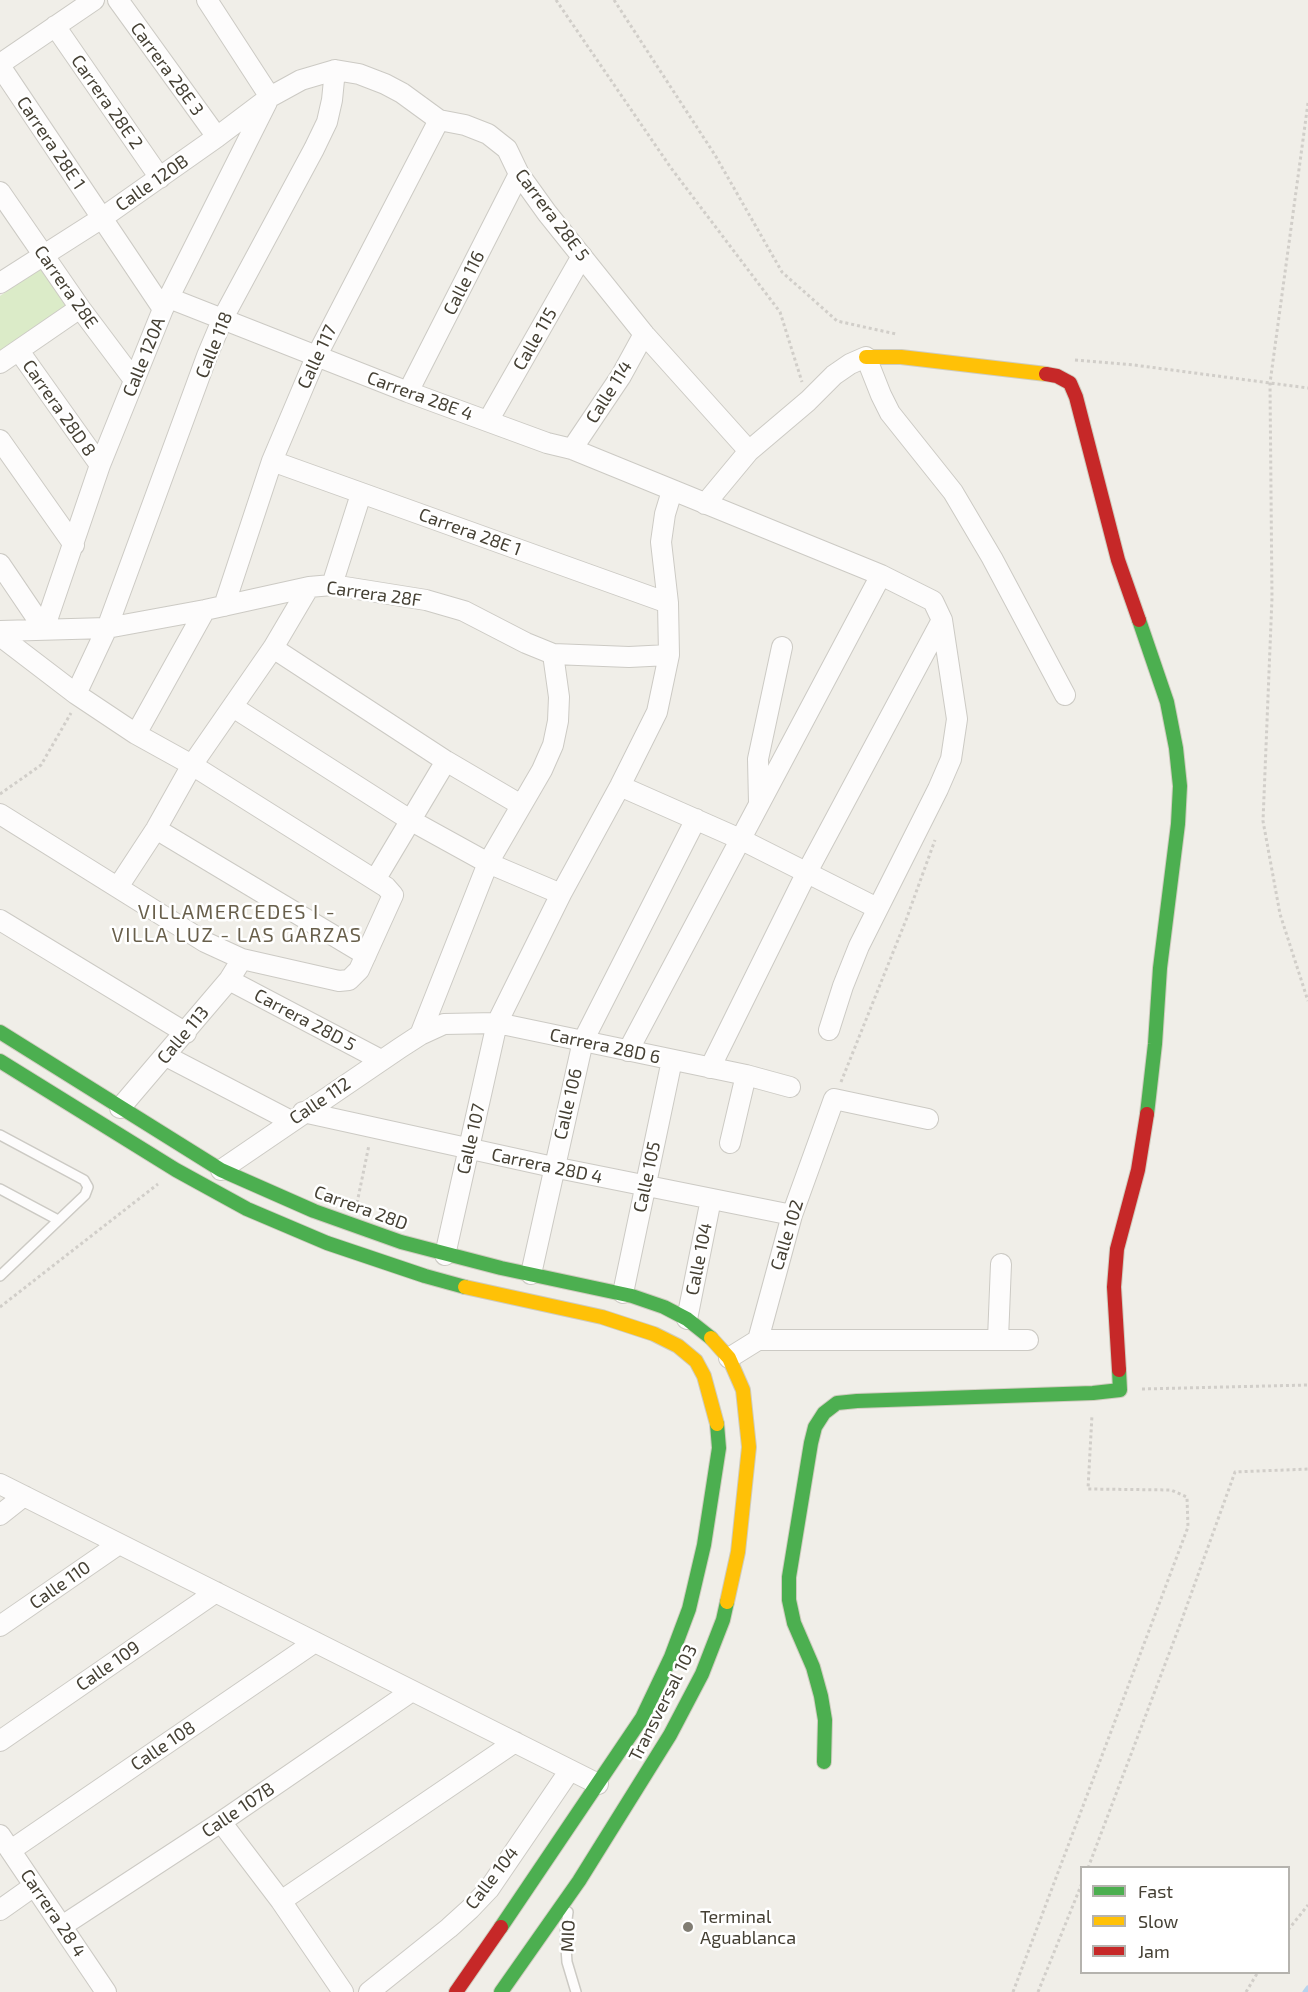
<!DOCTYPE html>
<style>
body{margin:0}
#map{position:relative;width:1308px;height:1992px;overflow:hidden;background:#f0eee8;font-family:"Exo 2",sans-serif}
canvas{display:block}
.legend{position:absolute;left:1080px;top:1866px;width:210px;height:108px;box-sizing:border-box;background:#fff;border:2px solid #b5b3ae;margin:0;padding:8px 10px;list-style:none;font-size:18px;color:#454034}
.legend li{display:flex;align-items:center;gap:12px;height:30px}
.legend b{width:30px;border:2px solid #b5b3ae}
</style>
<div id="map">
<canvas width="1308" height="1992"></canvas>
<ul class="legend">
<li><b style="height:8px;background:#4caf50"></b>Fast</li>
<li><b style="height:8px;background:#ffc107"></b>Slow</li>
<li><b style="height:8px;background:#c62828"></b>Jam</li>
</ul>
</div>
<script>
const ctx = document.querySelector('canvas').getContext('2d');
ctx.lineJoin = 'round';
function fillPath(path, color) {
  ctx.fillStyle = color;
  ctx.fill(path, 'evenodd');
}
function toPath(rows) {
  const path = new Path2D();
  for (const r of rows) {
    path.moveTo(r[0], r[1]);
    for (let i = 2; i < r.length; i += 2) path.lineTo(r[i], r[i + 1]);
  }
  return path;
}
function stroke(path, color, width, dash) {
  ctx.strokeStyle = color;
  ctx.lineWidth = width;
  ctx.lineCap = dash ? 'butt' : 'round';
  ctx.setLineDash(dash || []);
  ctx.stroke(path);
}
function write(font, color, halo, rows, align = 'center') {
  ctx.font = font + ' "Exo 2",sans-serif';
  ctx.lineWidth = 5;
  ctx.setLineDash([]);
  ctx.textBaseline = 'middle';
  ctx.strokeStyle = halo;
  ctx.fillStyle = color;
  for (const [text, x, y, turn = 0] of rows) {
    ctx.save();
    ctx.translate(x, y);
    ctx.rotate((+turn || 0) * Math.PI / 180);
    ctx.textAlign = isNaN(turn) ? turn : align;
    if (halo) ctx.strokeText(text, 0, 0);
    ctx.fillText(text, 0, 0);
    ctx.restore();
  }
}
fillPath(toPath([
 [42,267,72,309,0,359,0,296]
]), '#dbebc8');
stroke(toPath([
 [1305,1992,1308,1988]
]), '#b7d4ee', 5);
const lane = toPath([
 [0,1135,84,1180,88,1187,85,1195,0,1276],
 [0,1189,58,1220],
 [568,1912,565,1934,567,1962,576,1992]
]);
const street = toPath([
 [118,0,217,137],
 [207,0,270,97],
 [55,26,160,178],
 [0,64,94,0],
 [0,66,163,309],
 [0,192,80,308,134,380],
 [0,283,102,218,217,137,270,97,301,80,335,70,359,74,385,84,402,93,439,120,465,125,488,134,507,149,519,174,547,213,644,334,749,451],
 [169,298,408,392,547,443,572,449,881,575,933,601,942,620,957,719,951,759,938,789,859,946,843,986,829,1030],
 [19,351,100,465],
 [0,363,80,308],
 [408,392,519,174],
 [488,421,582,256],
 [0,440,74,545],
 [572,449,621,376,644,334],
 [272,461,668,603],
 [705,504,749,451,808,401,834,375,850,364,866,357,881,395,890,413,953,492,992,558,1065,695],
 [0,564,44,629],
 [332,585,361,494],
 [224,606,272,461,316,357,439,120],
 [44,629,100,465,163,309,267,102],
 [0,631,107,628,205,610,309,587,332,585,426,600,464,611,526,643,553,654,629,657,669,655],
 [0,636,76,694,136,734,192,765,386,887,393,895,359,970,349,980,339,981,242,959,205,942,0,814],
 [273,648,446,761,521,805],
 [76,694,107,628,207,356,223,318,314,149,327,122,332,100,335,70],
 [233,707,410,820,488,863,542,770,553,745,558,721,559,697,553,654],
 [136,734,205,610],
 [620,786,740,839,877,908],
 [759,803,758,759,782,647],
 [156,829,366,955],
 [375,880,446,761],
 [118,887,156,829,192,765,273,648,309,587],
 [0,920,186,1033],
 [229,980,381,1060],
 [420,1035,488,863,561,894],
 [628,1051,881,575],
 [166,1056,291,1121],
 [710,1068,807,872,942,620],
 [120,1108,229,980,242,959],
 [303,1112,553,1167,792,1215],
 [730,1143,746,1075],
 [221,1170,400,1048,420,1035,444,1024,497,1023,746,1075,790,1087],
 [445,1255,497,1023,561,894,620,786,657,712,669,655,668,603,661,542,665,514,672,491],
 [531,1274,583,1041,696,819],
 [623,1293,672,1060],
 [687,1319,711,1199],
 [998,1339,1001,1264],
 [758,1340,1028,1340],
 [729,1358,758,1340,792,1215,834,1099,928,1119],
 [0,1484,598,1784],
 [0,1515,24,1496],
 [0,1626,119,1544],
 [0,1741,216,1592],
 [221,1822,281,1901,343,1992],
 [0,1835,106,1992],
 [11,1850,315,1642],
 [281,1901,515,1742],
 [0,1910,34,1886],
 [62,1926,221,1822,412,1691],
 [369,1992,449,1928,470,1909,489,1889,570,1770]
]);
const fast = toPath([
 [1139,620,1167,702,1176,748,1180,786,1178,824,1160,968,1155,1044,1147,1114],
 [0,1032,221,1170,314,1211,401,1242,501,1268,632,1296,664,1307,687,1319,711,1338],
 [0,1061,176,1170,247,1209,327,1243,425,1276,465,1287],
 [824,1762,825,1720,821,1696,813,1667,794,1623,789,1600,789,1577,811,1443,815,1427,824,1413,837,1403,857,1401,1093,1393,1120,1390,1119,1370],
 [501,1927,642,1718,671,1657,689,1609,704,1545,719,1448,717,1424],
 [501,1992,579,1881,670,1735,702,1674,723,1620,727,1602]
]);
const slow = toPath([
 [866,357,901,357,1046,374],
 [465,1287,602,1317,654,1334,678,1346,696,1361,704,1376,717,1424],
 [711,1338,729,1358,743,1390,749,1447,738,1552,727,1602]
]);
const jam = toPath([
 [1046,374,1057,376,1070,383,1076,397,1118,560,1139,620],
 [1119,1370,1114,1287,1117,1249,1138,1170,1147,1114],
 [456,1992,501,1927]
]);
stroke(lane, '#cccac4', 12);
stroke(street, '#cccac4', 22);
stroke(fast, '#cfccbf', 16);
stroke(slow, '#cfccbf', 16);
stroke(jam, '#cfccbf', 16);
stroke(toPath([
 [556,0,671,168,780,312,802,382],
 [614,0,715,155,782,272,837,321,896,334],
 [1308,103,1270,383,1272,598,1263,821,1280,914,1308,1001],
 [1075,360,1134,365,1308,388],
 [0,794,41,765,71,713],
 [841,1082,906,920,935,840],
 [357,1203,369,1145],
 [0,1307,158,1184],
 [1142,1389,1308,1385],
 [1088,1868,1181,1622,1235,1472,1308,1469],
 [1288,1930,1308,1905],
 [1013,1992,1188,1527,1187,1497,1171,1490,1088,1489,1092,1415],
 [1038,1992,1082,1883],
 [1246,1992,1258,1972]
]), '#d1cec9', 3, [3, 3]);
stroke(lane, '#fdfcfc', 9);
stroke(street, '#fdfcfc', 20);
stroke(fast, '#4caf50', 14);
stroke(slow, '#ffc107', 14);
stroke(jam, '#c62828', 14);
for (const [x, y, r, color] of [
 [688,1927,6,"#817d73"]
]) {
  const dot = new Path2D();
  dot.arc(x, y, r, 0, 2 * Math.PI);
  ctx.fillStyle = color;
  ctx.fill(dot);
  stroke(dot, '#fff', 2);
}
write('18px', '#454034', '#fff', [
 ["Carrera 28E 3",167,69,54],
 ["Carrera 28E 2",107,102,55],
 ["Carrera 28E 1",51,143,56],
 ["Calle 120B",152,183,-35],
 ["Carrera 28E 5",552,215,53],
 ["Calle 116",464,283,-63],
 ["Carrera 28E",66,287,55],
 ["Calle 115",535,339,-60],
 ["Calle 118",214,345,-68],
 ["Calle 120A",144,357,-68],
 ["Calle 117",317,357,-65],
 ["Calle 114",609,392,-58],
 ["Carrera 28E 4",420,396,20],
 ["Carrera 28D 8",59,408,55],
 ["Carrera 28E 1",470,532,20],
 ["Carrera 28F",374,594,8],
 ["Carrera 28D 5",305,1020,28],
 ["Calle 113",183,1035,-50],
 ["Carrera 28D 6",605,1046,12],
 ["Calle 112",320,1101,-34],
 ["Calle 106",568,1104,-77],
 ["Calle 107",471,1139,-77],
 ["Carrera 28D 4",547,1166,12],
 ["Calle 105",647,1177,-78],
 ["Carrera 28D",361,1208,20],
 ["Calle 102",787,1235,-73],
 ["Calle 104",699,1259,-79],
 ["Calle 110",60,1585,-35],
 ["Calle 109",108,1666,-35],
 ["Transversal 103",663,1703,-63],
 ["Calle 108",163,1746,-34],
 ["Calle 107B",238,1810,-34],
 ["Calle 104",492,1878,-52],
 ["Carrera 28 4",53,1913,56],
 ["MIO",568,1936,-88]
]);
write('18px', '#454034', '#fff', [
 ["Terminal",700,1917],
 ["Aguablanca",700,1938]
], 'left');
ctx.letterSpacing = '1.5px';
write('20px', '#685f4b', '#fff', [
 ["VILLAMERCEDES I -",237,912],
 ["VILLA LUZ - LAS GARZAS",237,935]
]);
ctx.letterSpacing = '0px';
</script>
